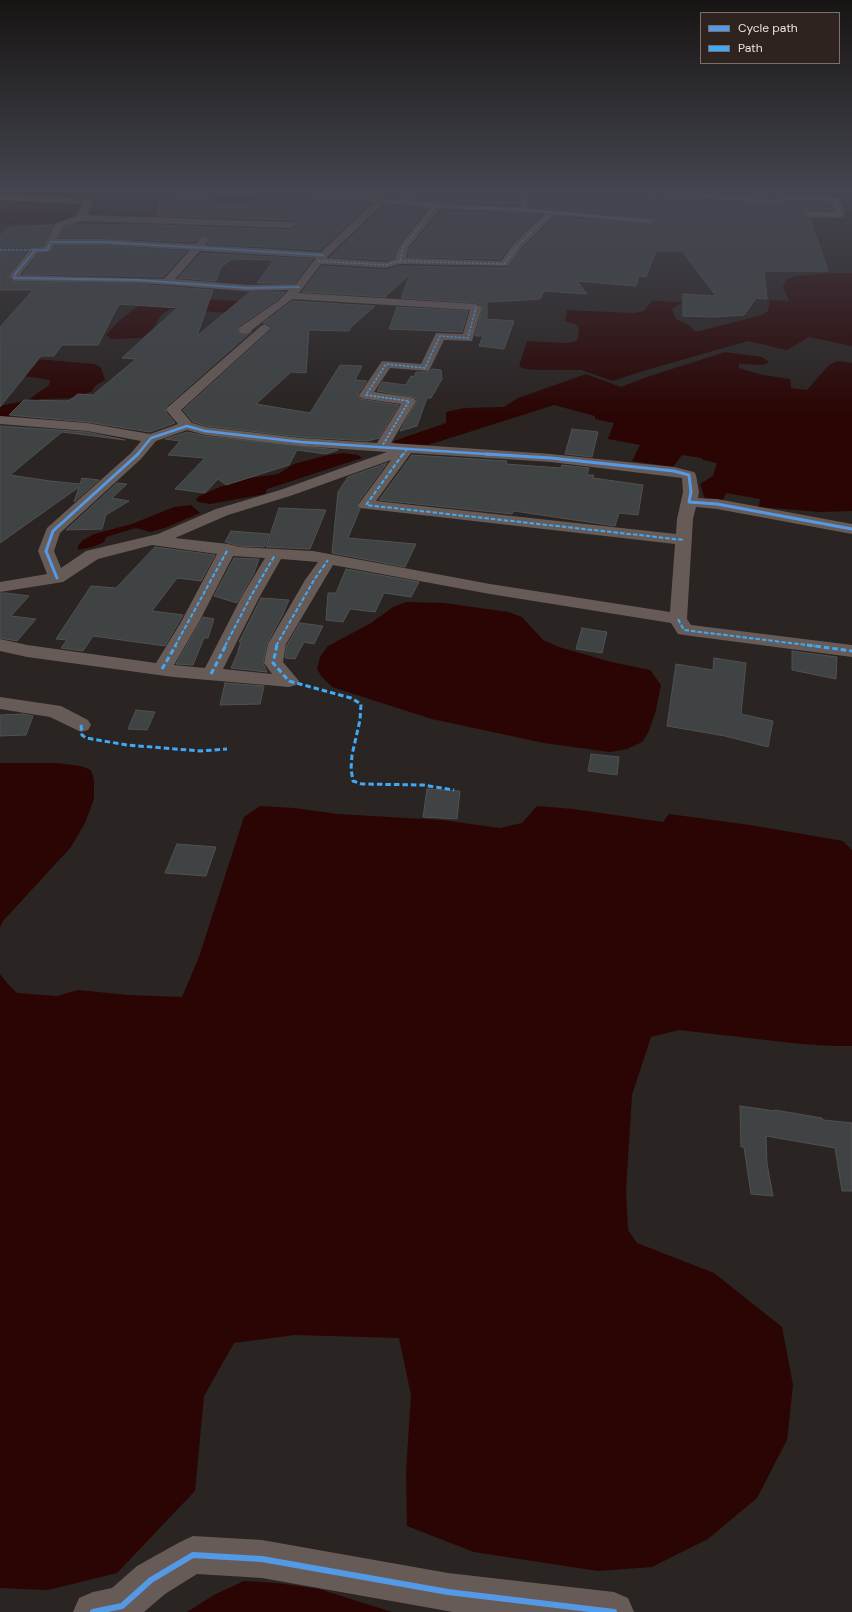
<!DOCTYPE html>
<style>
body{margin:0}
#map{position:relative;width:852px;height:1612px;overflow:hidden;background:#2a2422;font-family:"DM Sans",sans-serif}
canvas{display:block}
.legend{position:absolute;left:700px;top:12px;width:140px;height:52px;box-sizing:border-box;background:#2e231f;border:1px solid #7a706d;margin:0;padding:5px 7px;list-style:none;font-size:12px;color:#ebe3e1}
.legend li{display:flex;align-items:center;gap:8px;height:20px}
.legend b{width:20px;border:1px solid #7a706d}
</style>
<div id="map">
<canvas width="852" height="1612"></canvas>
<ul class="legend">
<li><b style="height:5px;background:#5399e6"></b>Cycle path</li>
<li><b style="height:5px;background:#3fa9f5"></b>Path</li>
</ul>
</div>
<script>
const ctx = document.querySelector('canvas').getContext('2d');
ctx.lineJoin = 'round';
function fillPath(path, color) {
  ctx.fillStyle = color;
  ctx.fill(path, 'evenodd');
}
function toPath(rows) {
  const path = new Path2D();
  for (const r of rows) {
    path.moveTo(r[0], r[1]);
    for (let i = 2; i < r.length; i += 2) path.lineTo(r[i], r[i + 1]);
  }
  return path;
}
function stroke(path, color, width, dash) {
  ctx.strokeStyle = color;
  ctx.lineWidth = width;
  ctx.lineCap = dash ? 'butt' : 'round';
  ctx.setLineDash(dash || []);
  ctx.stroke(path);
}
fillPath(toPath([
 [71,189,176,189,171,192,159,194,105,196,98,192,69,191],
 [0,200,1,200,81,203,73,216,62,221,44,224,13,224,0,223],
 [835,273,852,273,852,346,809,337,787,350,748,341,643,371,613,381,581,370,538,370,525,369,519,366,527,341,565,343,577,341,579,330,577,325,565,321,567,310,634,313,644,311,652,301,683,302,672,309,676,319,690,326,694,331,700,331,762,315,768,311,770,300,789,301,783,286,786,280,795,276],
 [155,282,194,286,190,290,189,299,240,301,229,313,170,309,161,315,154,327,142,338,112,339,106,335,120,320,141,304,140,289],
 [725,352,762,357,769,362,764,365,739,364,739,368,763,375,790,379,791,388,807,390,829,365,837,361,852,363,852,511,820,512,759,507,760,499,726,493,722,502,705,499,700,484,713,476,717,463,703,460,702,458,682,455,673,467,632,461,640,445,608,439,614,423,595,419,595,416,554,405,428,445,394,444,394,441,446,423,446,412,464,408,504,407,518,398,586,374,621,387,650,376],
 [35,359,95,364,101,368,105,380,95,386,92,391,75,398,40,399,20,414,5,418,0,417,0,406,28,400,49,385,50,380,10,374],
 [343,453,358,455,362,458,267,489,265,494,210,504,198,502,196,499,199,496,220,487,250,478,278,474,294,464,328,455],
 [191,505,200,513,165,528,150,532,136,528,119,533,106,537,104,542,93,547,78,550,78,546,83,540,94,534,132,524,174,507],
 [406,602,444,603,508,612,522,617,543,640,559,647,611,662,650,670,661,685,655,714,648,733,642,742,627,749,610,752,544,743,432,719,332,687,322,677,317,669,320,657,328,646,371,623,393,607],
 [0,763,56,763,81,766,91,770,94,780,94,799,85,823,71,847,3,921,0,927],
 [260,806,294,808,337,814,441,820,500,828,522,823,537,806,573,809,663,822,669,814,750,825,843,841,852,850,852,1046,834,1046,801,1044,679,1030,651,1037,632,1095,626,1190,628,1230,637,1243,714,1273,782,1327,793,1385,787,1440,757,1498,708,1539,652,1567,598,1571,474,1552,407,1526,406,1472,411,1395,399,1338,295,1335,234,1343,204,1396,195,1491,117,1573,48,1590,0,1588,0,974,7,983,17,993,57,996,78,990,128,995,182,997,199,957,244,817],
 [244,1581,277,1583,319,1589,392,1612,187,1612,214,1595]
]), '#2a0503');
const building = toPath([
 [326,189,409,189,400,196,324,194,326,189],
 [452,189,503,190,523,189,518,198,518,205,438,202,413,198,420,192,453,193,452,189],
 [533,189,631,189,636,193,772,206,783,205,788,202,826,203,832,210,808,210,802,215,810,219,828,271,766,271,764,272,767,299,756,298,744,315,714,317,683,316,683,294,716,296,682,251,656,251,646,277,639,276,636,286,577,281,587,294,544,291,540,299,487,302,487,319,514,321,504,349,479,346,483,336,475,336,483,306,477,303,401,298,410,274,385,297,302,292,322,266,386,270,400,266,508,268,523,248,555,217,649,225,655,221,652,218,530,207,533,189],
 [711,189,806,189,812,194,786,192,778,198,772,198,711,192,711,189],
 [158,197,214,197,211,203,255,203,255,197,309,197,309,199,314,202,370,203,320,250,208,244,210,240,204,236,194,242,103,238,59,238,64,228,74,225,129,224,291,230,297,226,291,220,158,216,158,197],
 [385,205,426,209,397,247,394,258,386,260,330,257,385,205],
 [441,211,525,214,540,215,513,242,500,259,408,257,409,249,441,211],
 [53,225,42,246,30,247,9,273,8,279,14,282,138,284,213,290,197,336,250,292,285,292,277,300,239,326,237,331,240,334,244,335,252,331,167,406,165,411,175,423,150,432,87,422,9,415,24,400,66,401,70,400,78,394,93,395,136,359,122,358,177,308,119,304,98,345,62,345,54,356,41,356,0,407,0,327,33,290,0,290,0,235,10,227,53,225],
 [56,246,103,246,187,251,163,277,23,274,39,254,51,254,56,246],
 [201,253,313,259,295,283,257,283,274,260,232,259,221,267,216,281,178,278,201,253],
 [292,301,375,306,351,327,349,331,309,330,306,373,291,372,256,404,310,413,340,365,362,366,355,380,367,381,358,394,360,399,399,405,379,438,368,441,301,437,206,426,193,422,183,410,272,329,272,327,266,323,263,323,292,301],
 [397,307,468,311,462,332,389,329,397,307],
 [432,369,441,370,442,379,431,398,427,398,417,426,400,431,417,400,414,397,377,391,382,382,406,385,411,376,414,377,416,372,429,372,432,369],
 [0,426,87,432,125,440,62,432,10,475,50,481,80,484,82,478,99,480,74,502,79,487,0,543,0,426],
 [572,429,598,432,592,457,565,454,572,429],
 [187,432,205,436,338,450,326,454,297,450,289,465,226,485,218,479,205,493,175,489,205,458,168,455,180,441,165,439,187,432],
 [412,455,507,461,506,464,561,468,562,465,589,468,587,475,594,475,593,478,643,485,638,515,619,513,615,526,514,511,512,514,379,500,412,455],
 [387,463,357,504,360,509,348,538,416,544,405,567,332,553,338,492,348,477,387,463],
 [117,483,127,484,112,498,129,501,106,515,102,529,66,530,117,483],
 [279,508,326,510,310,549,266,547,279,508],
 [231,531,269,534,264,547,239,546,225,542,231,531],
 [155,547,215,555,201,581,177,578,152,611,183,615,165,646,93,636,83,651,61,648,67,640,56,639,91,586,116,588,155,547],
 [234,558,259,559,254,573,237,603,214,596,234,558],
 [346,569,419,582,411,597,384,593,375,612,350,609,343,622,326,620,328,593,336,593,346,569],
 [0,593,6,593,29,596,11,616,36,619,17,641,0,638,0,593],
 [261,598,289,600,283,614,267,644,263,663,267,672,231,668,239,650,238,650,241,642,239,642,261,598],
 [203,617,214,619,208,638,204,638,193,665,176,664,203,617],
 [300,623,323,626,314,644,304,642,295,659,285,658,287,645,300,623],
 [582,628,607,632,602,653,576,649,582,628],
 [792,651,837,657,836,679,792,670,792,651],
 [714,658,746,663,741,714,773,721,768,747,725,736,667,726,676,664,713,670,714,658],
 [225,683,264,686,260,704,220,705,225,683],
 [136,710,155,712,147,730,128,729,136,710],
 [23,714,33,716,26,735,0,736,0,715,23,714],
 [591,754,619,757,617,775,588,771,591,754],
 [427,789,460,791,457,819,423,817,427,789],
 [177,844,216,847,206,876,165,873,177,844],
 [740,1106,775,1111,775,1110,822,1118,823,1120,852,1123,852,1191,842,1191,835,1148,766,1136,767,1164,773,1196,751,1194,744,1147,741,1147,740,1106]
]);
fillPath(building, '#3f4344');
stroke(building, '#515151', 1);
fillPath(toPath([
 [325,189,321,195,401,198,411,189,420,189,410,199,438,203,520,207,519,199,524,189,532,189,529,199,529,208,652,219,654,221,649,224,554,215,522,247,508,266,400,264,386,268,321,264,299,293,476,304,482,307,472,341,444,340,429,371,390,368,374,392,409,397,414,398,416,401,391,443,551,454,674,467,694,472,696,475,699,492,698,498,717,499,852,524,852,534,717,509,696,507,693,519,687,619,691,625,852,645,852,657,684,635,678,634,671,623,490,594,333,565,286,644,283,662,299,681,296,685,289,687,173,677,27,657,0,651,0,639,27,645,156,663,181,622,217,554,152,545,98,559,63,582,0,592,0,582,47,574,38,551,47,528,131,453,141,441,87,431,0,424,0,416,87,423,150,434,178,424,166,410,168,407,261,326,265,324,271,328,269,330,181,410,192,423,206,427,301,438,377,443,401,404,366,399,361,398,359,395,382,361,421,364,436,333,463,334,470,310,292,299,248,333,244,334,240,333,238,330,240,327,278,301,289,290,247,291,138,283,14,281,9,278,10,274,31,248,43,247,56,223,77,216,82,204,0,200,0,194,88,199,93,202,87,215,291,222,296,225,291,228,82,221,63,227,57,239,103,239,195,244,201,238,204,237,209,240,205,245,321,252,374,202,314,201,310,198,312,195,179,196,175,193,179,190,325,189],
 [384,203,429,208,398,248,395,259,386,262,326,258,384,203],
 [440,209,525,213,544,214,514,243,501,261,406,258,408,248,440,209],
 [55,245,103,245,190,250,164,279,20,275,38,253,51,252,55,245],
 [200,251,316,258,296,284,247,285,175,279,200,251],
 [187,430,205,435,301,446,387,452,280,490,216,509,158,534,86,551,61,568,54,551,60,533,141,459,156,441,187,430],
 [411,453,551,462,682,478,683,492,677,519,676,534,376,501,411,453],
 [391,460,358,505,360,508,675,544,670,612,490,584,313,551,239,547,228,544,175,538,228,515,290,496,391,460],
 [233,556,265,558,242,596,205,668,174,665,199,622,233,556],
 [281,559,318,562,305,580,268,644,264,663,272,674,223,669,260,596,281,559],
 [632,189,660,189,772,199,778,199,786,194,834,196,839,199,845,215,840,218,808,217,803,214,808,211,834,212,830,202,788,200,783,204,772,205,636,192,632,189],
 [0,697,61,706,88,720,91,725,88,730,81,732,50,717,0,709,0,697],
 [193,1536,262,1540,448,1573,614,1592,628,1598,634,1612,453,1612,262,1578,197,1574,165,1594,144,1612,73,1612,79,1598,93,1592,112,1588,137,1566,180,1542,193,1536]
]), '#675b58');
stroke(toPath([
 [636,189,772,202,780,202,786,197,834,199,840,215,808,214],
 [834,199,852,199],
 [438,206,525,210,524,199,528,189],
 [525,210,649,221],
 [0,250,35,250],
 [318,261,386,265,400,261,403,248,433,209,438,206,403,201],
 [400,261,504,264,518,245,551,213],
 [381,448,409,401,366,395,386,364,425,368,440,336,468,338,476,307],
 [403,455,407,449]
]), '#3fa9f5', 1.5, [2.5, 1.5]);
stroke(toPath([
 [403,454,366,505,684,540],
 [678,619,684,630,815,646],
 [175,646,228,549],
 [225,646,251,596,275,555],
 [276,646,314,580,328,560]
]), '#3fa9f5', 2, [4.5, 2]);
stroke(toPath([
 [277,645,273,663,289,681,351,698,361,704,360,720,352,755,351,769,353,781,362,784,423,785,454,790],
 [807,645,852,651],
 [162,669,176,645],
 [211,674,226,645],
 [81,725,82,735,86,738,127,745,200,751,227,749]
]), '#3fa9f5', 3, [5.5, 3]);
stroke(toPath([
 [299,287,247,288,138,280,14,278,15,274,35,250,47,250,51,242,103,242,323,255]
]), '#5399e6', 2);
stroke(toPath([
 [137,455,151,438,187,426,205,431,301,442,501,455]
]), '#5399e6', 2.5);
stroke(toPath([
 [486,454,551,458,674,471,689,475,691,492,689,502,717,504,852,529],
 [57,578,46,551,53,531,138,454]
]), '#5399e6', 3);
stroke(toPath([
 [93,1612,122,1606,151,1580,193,1555,262,1559,448,1592,614,1612]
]), '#5399e6', 6);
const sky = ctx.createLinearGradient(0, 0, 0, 414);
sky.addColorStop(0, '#171413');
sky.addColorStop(0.46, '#44454f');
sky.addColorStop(1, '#44454f00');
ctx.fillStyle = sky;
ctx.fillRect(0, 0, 852, 414);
</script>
